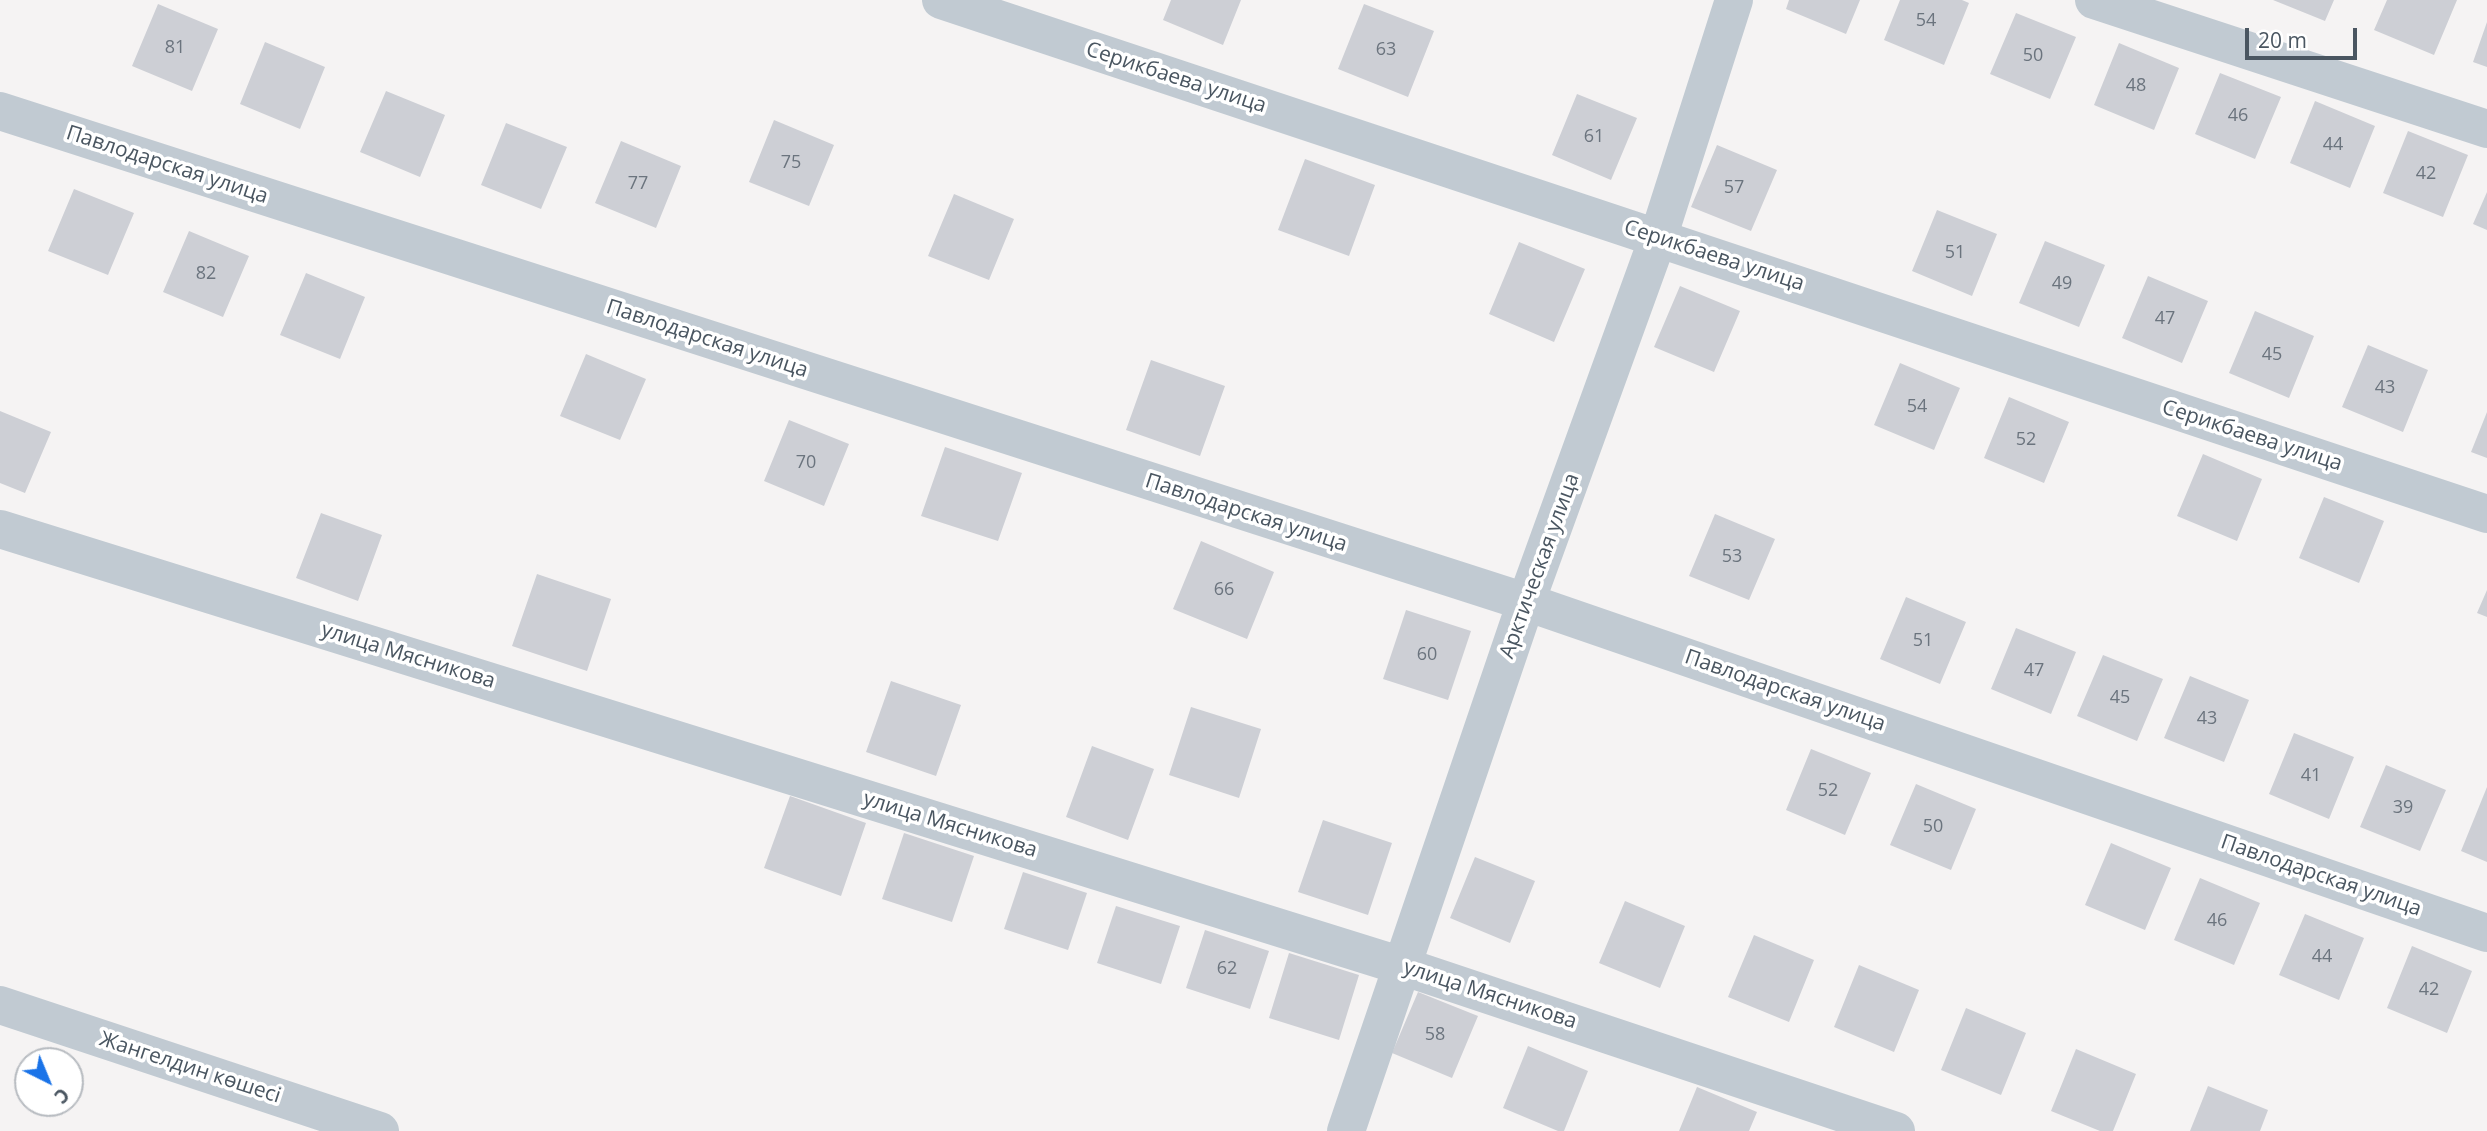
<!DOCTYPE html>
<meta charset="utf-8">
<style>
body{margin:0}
#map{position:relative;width:2487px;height:1131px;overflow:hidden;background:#f5f3f3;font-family:"Open Sans",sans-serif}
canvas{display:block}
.north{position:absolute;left:14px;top:1047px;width:70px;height:70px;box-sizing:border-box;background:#fff;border:2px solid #b7bbc0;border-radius:50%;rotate:137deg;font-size:19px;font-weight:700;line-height:28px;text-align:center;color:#4a5661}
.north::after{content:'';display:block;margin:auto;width:24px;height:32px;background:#1a73e8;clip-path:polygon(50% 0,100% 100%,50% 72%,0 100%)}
.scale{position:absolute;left:2245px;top:28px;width:112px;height:32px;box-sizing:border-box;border:4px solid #4a5661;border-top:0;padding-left:9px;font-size:21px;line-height:24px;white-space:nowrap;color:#4a5661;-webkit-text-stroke:5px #fff;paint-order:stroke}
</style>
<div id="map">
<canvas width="2487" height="1131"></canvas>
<div class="north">С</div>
<div class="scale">20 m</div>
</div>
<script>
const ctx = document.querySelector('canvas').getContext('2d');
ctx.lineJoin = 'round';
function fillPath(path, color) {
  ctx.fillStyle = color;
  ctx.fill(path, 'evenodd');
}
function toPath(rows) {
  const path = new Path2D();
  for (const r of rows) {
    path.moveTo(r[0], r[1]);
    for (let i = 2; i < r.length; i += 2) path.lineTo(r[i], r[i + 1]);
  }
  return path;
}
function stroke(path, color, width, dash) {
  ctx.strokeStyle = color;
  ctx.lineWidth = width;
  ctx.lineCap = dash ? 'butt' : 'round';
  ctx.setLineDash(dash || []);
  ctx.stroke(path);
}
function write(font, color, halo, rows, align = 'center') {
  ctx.font = font + ' "Open Sans",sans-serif';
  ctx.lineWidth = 7;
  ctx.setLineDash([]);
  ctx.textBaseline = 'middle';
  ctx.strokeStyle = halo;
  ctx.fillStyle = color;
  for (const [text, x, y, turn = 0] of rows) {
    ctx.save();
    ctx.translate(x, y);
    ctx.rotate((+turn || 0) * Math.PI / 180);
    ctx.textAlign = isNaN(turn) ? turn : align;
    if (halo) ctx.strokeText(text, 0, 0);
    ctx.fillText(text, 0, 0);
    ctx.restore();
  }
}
fillPath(toPath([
 [1171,0,1241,0,1223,45,1163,20],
 [1789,0,1860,0,1846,34,1786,9],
 [1900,0,1962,0,1969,3,1944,65,1884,40],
 [2273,0,2334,0,2325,21],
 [2387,0,2457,0,2434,55,2374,30],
 [158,4,218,29,192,91,132,66],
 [1364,4,1434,31,1408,97,1338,69],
 [2016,13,2076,37,2050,99,1990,74],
 [2487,22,2487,67,2473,62],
 [265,42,325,67,300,129,240,104],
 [2119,43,2179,68,2154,130,2094,105],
 [2220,73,2281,97,2255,159,2195,134],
 [386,91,445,115,420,177,360,152],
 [1577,94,1637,118,1611,180,1552,155],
 [2315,101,2375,126,2350,188,2290,163],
 [774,120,834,145,809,206,749,182],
 [506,123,567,147,541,209,481,185],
 [2408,131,2468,155,2443,217,2383,193],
 [621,141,681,166,656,228,595,203],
 [1717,145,1777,170,1751,231,1691,207],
 [1305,159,1375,185,1349,256,1278,230],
 [74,189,134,213,108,275,48,251],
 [2487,192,2487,230,2473,224],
 [954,194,1014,219,989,280,928,256],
 [1937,210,1997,234,1972,296,1912,271],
 [189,231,249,256,223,317,163,292],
 [2045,241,2105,265,2079,327,2019,303],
 [1519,242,1585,269,1554,342,1489,314],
 [306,273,365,297,340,359,280,335],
 [2148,276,2208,301,2182,363,2122,338],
 [1680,286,1740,311,1714,372,1654,347],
 [2255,311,2314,336,2289,398,2229,373],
 [2368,345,2428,370,2403,432,2342,407],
 [586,354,646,379,620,440,560,416],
 [1151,360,1225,386,1200,456,1126,430],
 [1900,363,1960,388,1934,450,1874,425],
 [2009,397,2069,422,2044,483,1984,458],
 [0,411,51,432,25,493,0,483],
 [2487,412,2487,458,2471,452],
 [789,420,849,444,824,506,764,481],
 [945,447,1022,473,998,541,921,516],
 [2203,454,2262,479,2237,541,2177,516],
 [2324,497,2384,521,2359,583,2299,558],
 [321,513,382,535,358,601,296,578],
 [1715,514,1775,539,1749,600,1689,576],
 [1201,541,1274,572,1247,639,1173,609],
 [537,574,611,599,587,671,512,646],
 [2487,590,2487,617,2477,613],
 [1906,597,1966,622,1940,684,1880,659],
 [1406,610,1471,631,1448,700,1383,679],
 [2016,628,2076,652,2051,714,1991,689],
 [2103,655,2163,679,2137,741,2077,716],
 [2190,676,2249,700,2224,762,2164,738],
 [891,681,961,705,936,776,866,752],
 [1191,707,1261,729,1239,798,1169,775],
 [2294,733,2354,757,2329,819,2269,794],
 [1092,746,1154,769,1128,840,1066,817],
 [1811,749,1871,773,1845,835,1786,810],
 [2386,765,2446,790,2420,851,2360,827],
 [1916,784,1976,809,1951,870,1890,845],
 [2487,787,2487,862,2461,851],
 [790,796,866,823,841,896,764,868],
 [1323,820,1392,843,1368,915,1298,892],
 [904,833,974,856,952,922,882,899],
 [2111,843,2171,868,2145,930,2085,905],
 [1475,857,1535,881,1510,943,1450,918],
 [1023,872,1087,893,1068,950,1004,929],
 [2200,878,2260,903,2234,965,2174,940],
 [1625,901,1685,926,1660,988,1599,963],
 [1116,906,1180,926,1161,984,1097,963],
 [2305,914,2364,938,2339,1000,2279,975],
 [1205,930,1269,951,1250,1009,1186,988],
 [1754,935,1814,960,1789,1022,1728,997],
 [2412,946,2472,971,2447,1033,2387,1008],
 [1289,953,1359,975,1339,1040,1269,1018],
 [1859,965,1919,990,1894,1052,1834,1027],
 [1418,992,1478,1016,1452,1078,1392,1053],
 [1966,1008,2026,1033,2001,1095,1941,1070],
 [1528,1046,1588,1071,1564,1131,1558,1131,1503,1108],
 [2076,1049,2136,1074,2113,1131,2100,1131,2051,1111],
 [2208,1086,2268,1110,2260,1131,2190,1131],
 [1697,1087,1757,1112,1749,1131,1679,1131]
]), '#cdcfd5');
stroke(toPath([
 [941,0,2487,514],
 [2094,0,2487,129],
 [0,111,1526,602,2487,933],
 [0,529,1402,966,1896,1131],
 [0,1005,380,1131],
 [1346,1131,1526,602,1658,238,1734,0]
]), '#c1cad2', 38);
write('18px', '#6b747e', null, [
 ["54",1926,21],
 ["81",175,48],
 ["63",1386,50],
 ["50",2033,56],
 ["48",2136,86],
 ["46",2238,116],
 ["61",1594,137],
 ["44",2333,145],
 ["75",791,163],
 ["42",2426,174],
 ["77",638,184],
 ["57",1734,188],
 ["51",1955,253],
 ["82",206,274],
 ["49",2062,284],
 ["47",2165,319],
 ["45",2272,355],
 ["43",2385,388],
 ["54",1917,407],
 ["52",2026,440],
 ["70",806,463],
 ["53",1732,557],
 ["66",1224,590],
 ["51",1923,641],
 ["60",1427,655],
 ["47",2034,671],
 ["45",2120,698],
 ["43",2207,719],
 ["41",2311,776],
 ["52",1828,791],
 ["39",2403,808],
 ["50",1933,827],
 ["46",2217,921],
 ["44",2322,957],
 ["62",1227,969],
 ["42",2429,990],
 ["58",1435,1035]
]);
write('21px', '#4a5661', '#fff', [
 ["Серикбаева улица",1176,78,18],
 ["Павлодарская улица",167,165,18],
 ["Серикбаева улица",1714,256,18],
 ["Павлодарская улица",707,339,18],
 ["Серикбаева улица",2252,436,18],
 ["Павлодарская улица",1246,513,18],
 ["Арктическая улица",1540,566,-70],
 ["улица Мясникова",408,656,17],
 ["Павлодарская улица",1785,691,19],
 ["улица Мясникова",950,825,17],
 ["Павлодарская улица",2321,876,19],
 ["улица Мясникова",1490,995,18],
 ["Жангелдин көшесі",190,1068,18]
]);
</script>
